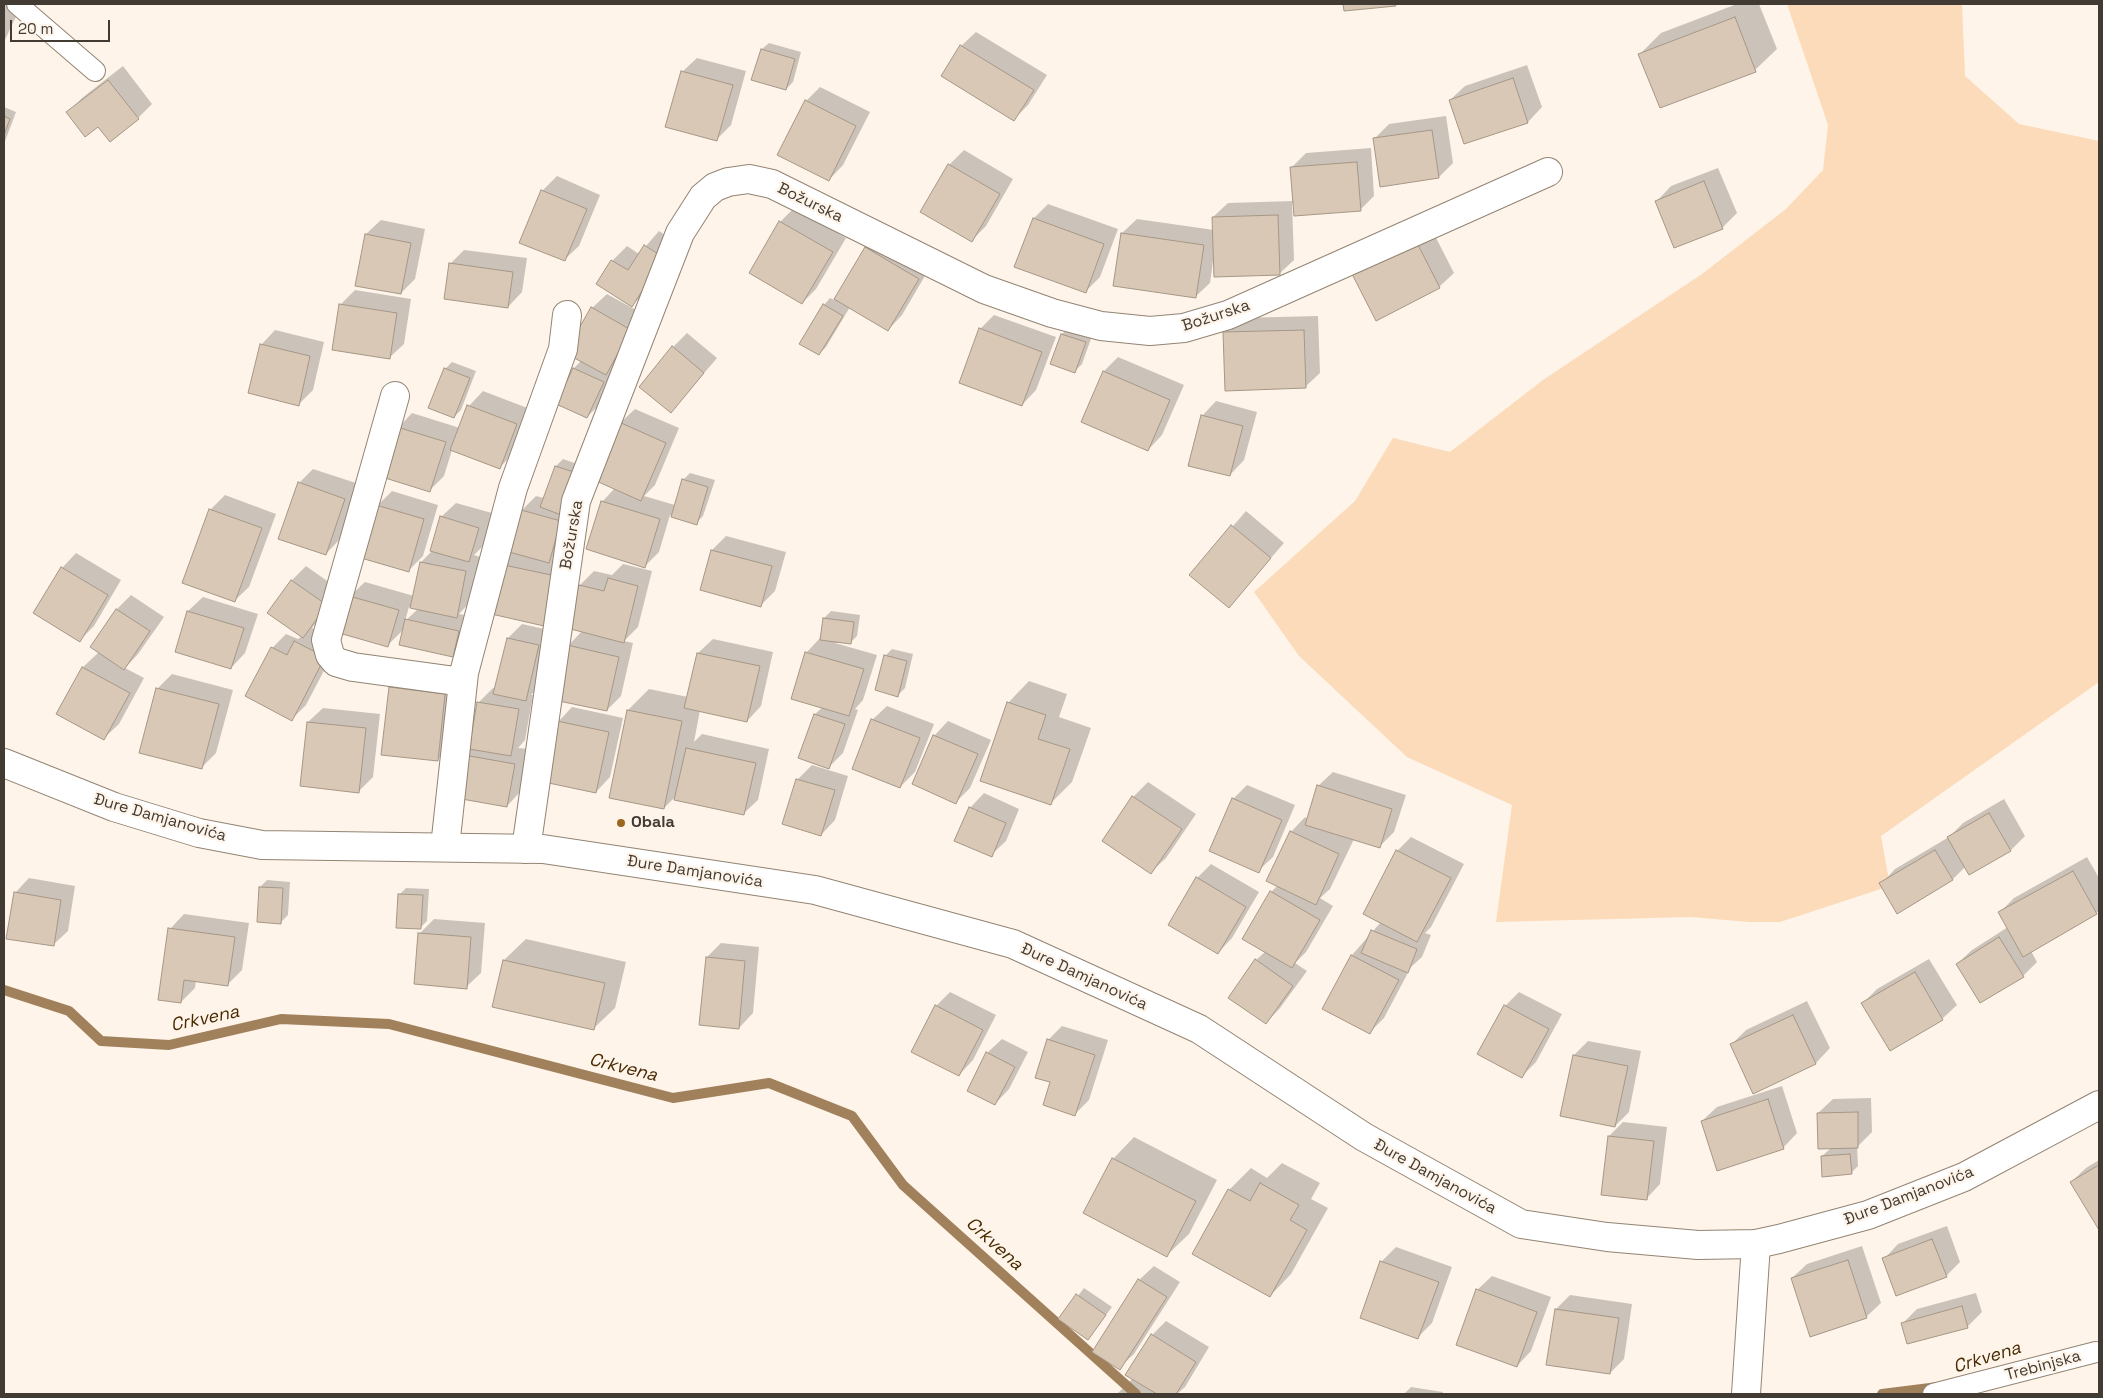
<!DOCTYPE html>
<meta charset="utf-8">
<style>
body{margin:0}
#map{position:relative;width:2103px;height:1398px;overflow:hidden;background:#fef4e9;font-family:"Space Grotesk",sans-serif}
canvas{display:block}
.frame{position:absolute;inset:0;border:5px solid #423b33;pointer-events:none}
.scale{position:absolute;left:10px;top:20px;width:100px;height:22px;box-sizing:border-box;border:2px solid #423b33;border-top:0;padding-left:6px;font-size:15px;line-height:18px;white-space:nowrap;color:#423b33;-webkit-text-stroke:4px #fef4e9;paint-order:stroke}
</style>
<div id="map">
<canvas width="2103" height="1398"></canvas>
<div class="frame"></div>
<div class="scale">20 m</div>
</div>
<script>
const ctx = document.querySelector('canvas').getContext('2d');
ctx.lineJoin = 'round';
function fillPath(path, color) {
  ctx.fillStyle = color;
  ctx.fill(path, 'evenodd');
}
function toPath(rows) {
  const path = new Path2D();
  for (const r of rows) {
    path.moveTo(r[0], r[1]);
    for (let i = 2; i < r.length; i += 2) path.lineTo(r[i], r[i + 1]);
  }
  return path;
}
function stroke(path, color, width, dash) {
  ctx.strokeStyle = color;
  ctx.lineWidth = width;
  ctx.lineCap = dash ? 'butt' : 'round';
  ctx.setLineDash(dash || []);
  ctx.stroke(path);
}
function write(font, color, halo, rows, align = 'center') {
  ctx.font = font + ' "Space Grotesk",sans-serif';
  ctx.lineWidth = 4.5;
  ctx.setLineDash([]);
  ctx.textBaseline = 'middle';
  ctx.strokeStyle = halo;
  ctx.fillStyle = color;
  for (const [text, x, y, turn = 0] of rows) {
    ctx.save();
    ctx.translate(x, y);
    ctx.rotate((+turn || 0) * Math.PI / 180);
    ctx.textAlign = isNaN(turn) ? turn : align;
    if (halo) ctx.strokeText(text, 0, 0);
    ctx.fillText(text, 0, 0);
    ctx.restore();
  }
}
fillPath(toPath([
 [1787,4,1962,4,1965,76,2019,124,2099,141,2099,682,1881,836,1890,886,1780,922,1749,922,1691,917,1496,922,1512,805,1407,757,1299,656,1254,592,1355,501,1393,438,1450,452,1543,380,1702,274,1786,209,1823,170,1828,125]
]), '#fbdbb9');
fillPath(toPath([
 [4,4,22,4,4,42],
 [1344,4,1397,4,1345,9],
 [1737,4,1759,4,1777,49,1755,70,1640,54,1661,33],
 [976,32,1047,75,1028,105,1014,119,961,46],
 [769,43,801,52,793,82,786,89,762,49],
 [697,58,746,71,731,125,716,140,682,72],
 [1527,65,1542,107,1528,122,1465,143,1450,100,1465,86],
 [123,66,152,104,138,118,99,126,68,112,82,98],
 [820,87,870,112,843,165,829,180,806,101],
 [4,107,16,112,4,144],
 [1446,116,1453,163,1439,177,1374,139,1389,124],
 [1371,148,1374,196,1360,210,1292,203,1294,260,1279,274,1213,261,1210,283,1195,297,1122,233,1137,219,1214,230,1213,217,1228,203,1294,201,1292,167,1306,153],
 [964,150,1013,179,986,226,972,240,949,165],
 [1718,168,1737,213,1722,228,1675,247,1657,201,1671,186],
 [557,176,600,195,579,246,564,260,521,242,542,191],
 [1048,204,1118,229,1100,277,1086,291,1016,266,1034,218],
 [794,208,846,238,816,289,802,303,780,222],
 [381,220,425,229,415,279,401,293,356,285,366,234],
 [1430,226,1454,273,1439,287,1352,272],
 [659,231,677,243,647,291,632,305,612,261,627,246,639,254],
 [880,234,932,264,902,315,888,330,850,307,826,347,819,354,824,305,830,298,835,300,866,248],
 [464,250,527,258,522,292,508,307,450,264],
 [355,290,411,299,404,344,389,358,340,305],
 [607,294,645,315,620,359,613,366,618,367,602,402,587,417,558,403,574,368,582,360,592,308],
 [994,315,1056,337,1036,390,1022,405,980,329],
 [1318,316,1320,373,1305,387,1224,333,1239,318],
 [1069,327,1092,336,1082,364,1075,371,1052,363,1062,334],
 [275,330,324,342,313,390,299,404,261,345],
 [687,333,717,358,671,412,673,347],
 [1118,357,1184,385,1162,435,1148,450,1104,371],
 [452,362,476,371,461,410,454,417,445,369],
 [483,391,530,409,514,453,500,467,452,450,444,476,430,490,398,428,412,413,460,428,469,406],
 [1216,401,1257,412,1244,460,1230,475,1202,416],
 [635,409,679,428,655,485,644,496,675,505,683,480,690,473,715,480,703,516,696,523,670,515,659,552,645,566,602,502,615,488,620,423],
 [563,459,586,467,563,548,552,558,569,562,558,610,500,564,512,552,522,510,536,496,544,498,556,466],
 [313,469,359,484,340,539,326,554,299,483],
 [392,491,438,505,423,556,408,571,377,506],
 [225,495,276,514,249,587,234,601,210,510],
 [456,503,492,513,483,546,474,555,480,557,470,602,459,614,472,616,467,641,453,655,404,629,388,645,350,596,365,582,414,596,421,562,432,551,441,517],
 [409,607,418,609,405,621],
 [1246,511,1284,543,1229,606,1191,575],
 [726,536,786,552,775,591,761,605,712,550],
 [76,553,121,580,94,626,80,640,62,568],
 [623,564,652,571,638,627,624,641,633,643,621,696,607,710,568,646,582,631,580,585,594,571,612,575],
 [306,566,340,590,312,628,339,642,306,705,292,719,272,648,286,634,298,639,302,636,269,613,292,580],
 [131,595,164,617,138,654,125,668,144,678,119,724,104,738,83,667,99,652,92,647,117,609],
 [203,597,258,614,245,653,231,668,176,651,188,611],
 [831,611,860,615,857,636,850,643,835,643,877,655,863,700,855,709,858,710,843,753,828,768,800,758,815,714,823,707,806,653,820,638,824,618],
 [522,624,553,631,540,685,531,695,533,695,525,740,518,748,529,749,521,791,507,806,465,755,472,748,471,748,479,702,493,688,496,688,508,638],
 [713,639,773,652,761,706,747,721,700,710,694,742,702,734,769,749,758,800,743,814,677,795,664,808,628,710,649,689,688,697,698,653],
 [892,649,913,654,905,688,898,695,885,656],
 [172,674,233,690,216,753,202,767,157,689],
 [405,674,459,680,452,745,437,760,390,688],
 [1029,681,1067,694,1059,717,1091,728,1072,782,1051,803,1008,703],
 [887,706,934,724,915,772,900,787,872,720],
 [572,707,623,718,610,777,596,792,558,722],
 [323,708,380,714,373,777,359,791,301,785,308,722],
 [948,721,991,740,970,788,956,802,934,736],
 [812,765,848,776,835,820,821,835,797,780],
 [1333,772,1406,795,1394,832,1379,847,1354,839,1330,889,1320,898,1333,906,1306,952,1295,963,1307,971,1280,1008,1266,1023,1256,960,1266,951,1271,892,1278,885,1291,832,1305,817,1308,819,1318,786],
 [1148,782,1196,814,1166,858,1151,872,1103,841,1133,797],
 [1247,785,1295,805,1273,857,1258,871,1233,799],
 [984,793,1019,809,1006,841,991,855,970,808],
 [2004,799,2025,836,2011,850,1966,866,1953,879,1898,912,1881,884,1895,869,1949,837,1963,823],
 [1411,837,1464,864,1431,927,1425,933,1431,935,1422,957,1411,967,1384,1018,1369,1033,1324,1009,1352,955,1381,922,1397,851],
 [2087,857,2099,878,2099,911,2031,951,2037,962,2023,976,1957,964,1972,950,2008,927,2000,912,2014,898],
 [1211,864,1259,892,1232,938,1218,953,1197,878],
 [29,878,75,886,68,931,53,945,15,893],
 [267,880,290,882,288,915,281,922,260,887],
 [406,888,429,889,427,921,420,928,399,895],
 [184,914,249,923,242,970,227,985,196,980,195,988,181,1002,170,929],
 [434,919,485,923,481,973,466,987,420,933],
 [526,939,626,962,615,1008,593,1029,494,1006,504,960],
 [721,943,759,947,753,1013,739,1028,707,957],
 [1929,959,1957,1005,1942,1019,1863,1003,1877,989],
 [950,992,996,1015,973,1060,959,1075,936,1006],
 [1519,992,1562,1014,1536,1062,1522,1076,1505,1006],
 [1807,1001,1830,1048,1816,1063,1754,1092,1731,1045,1746,1030],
 [1062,1026,1108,1040,1089,1100,1075,1114,1052,1082,1048,1040],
 [1002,1039,1028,1052,1009,1089,995,1104,987,1053],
 [1588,1041,1641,1051,1629,1112,1615,1126,1574,1055],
 [1782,1086,1797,1133,1783,1148,1702,1121,1717,1107],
 [1871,1098,1872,1132,1857,1147,1858,1166,1851,1173,1822,1156,1831,1148,1818,1113,1833,1099],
 [1623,1122,1667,1127,1660,1184,1646,1199,1609,1136],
 [1134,1137,1217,1180,1189,1234,1167,1255,1113,1159],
 [2099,1160,2099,1228,2071,1182,2086,1168],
 [1282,1163,1320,1183,1311,1199,1328,1208,1291,1274,1270,1296,1229,1190,1251,1168,1267,1178],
 [1947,1226,1960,1262,1946,1276,1884,1259,1898,1244],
 [1862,1246,1881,1303,1866,1317,1792,1278,1807,1264],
 [1396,1247,1452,1267,1432,1323,1418,1337,1381,1262],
 [1154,1266,1180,1282,1134,1354,1119,1368,1139,1280],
 [1492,1276,1551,1297,1531,1351,1517,1366,1477,1290],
 [1084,1288,1112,1307,1088,1339,1060,1319],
 [1976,1293,1982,1312,1967,1327,1903,1323,1917,1309],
 [1570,1295,1632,1304,1624,1359,1610,1373,1556,1309],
 [1166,1321,1209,1347,1185,1387,1177,1394,1117,1394,1133,1378,1152,1335],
 [1411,1387,1443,1392,1443,1394,1404,1394]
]), '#0003');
stroke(toPath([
 [4,990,69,1011,101,1041,169,1045,281,1019,389,1024,673,1098,769,1083,852,1116,903,1185,1136,1394],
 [1882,1394,1938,1387]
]), '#a1805c', 10);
const building = toPath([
 [1343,4,1395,4,1396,6,1344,11,1343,4],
 [1735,17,1756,72,1660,108,1638,54,1735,17],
 [960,45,1034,90,1014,121,941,76,960,45],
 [761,49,795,59,786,90,751,80,761,49],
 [681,71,733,85,717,141,665,127,681,71],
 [1513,78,1528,123,1464,144,1449,100,1513,78],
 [108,80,139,119,110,142,98,127,85,137,66,112,108,80],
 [805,100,856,126,829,181,777,155,805,100],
 [4,116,10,119,4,135,4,116],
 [1432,130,1439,178,1380,187,1373,138,1432,130],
 [1357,162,1361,211,1294,216,1290,167,1357,162],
 [948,164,1000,194,972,242,920,212,948,164],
 [1704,181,1723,229,1674,248,1655,201,1704,181],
 [541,190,587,209,565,261,519,243,541,190],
 [1278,215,1280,275,1214,277,1212,217,1278,215],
 [1033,218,1104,244,1086,293,1014,267,1033,218],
 [779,221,833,252,802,304,749,273,779,221],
 [1121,233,1204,245,1196,298,1113,286,1121,233],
 [365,234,411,243,401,294,355,286,365,234],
 [1415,239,1440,288,1376,321,1351,272,1415,239],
 [644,245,663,257,632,307,596,284,611,260,628,270,644,245],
 [865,247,919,279,888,331,834,299,865,247],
 [449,263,513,272,508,308,444,299,449,263],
 [339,304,397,313,390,359,332,350,339,304],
 [823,304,843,316,819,355,799,344,823,304],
 [591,307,631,330,606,375,565,353,591,307],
 [979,328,1042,352,1022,406,959,383,979,328],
 [1304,330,1306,388,1225,391,1223,332,1304,330],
 [1061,334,1086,342,1075,373,1050,364,1061,334],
 [260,344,310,356,299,406,248,393,260,344],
 [672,346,704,373,671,413,639,387,672,346],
 [444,368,470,378,454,418,428,408,444,368],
 [573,368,604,382,587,418,556,404,573,368],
 [1103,371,1170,400,1148,451,1081,422,1103,371],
 [467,405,517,424,500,469,450,450,467,405],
 [1201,415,1243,426,1230,476,1188,466,1201,415],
 [619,422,666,443,641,501,594,480,619,422],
 [397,427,446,442,430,492,382,477,397,427],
 [555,466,580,474,564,516,540,507,555,466],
 [682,479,708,487,697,525,671,517,682,479],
 [298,482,345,499,326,555,278,539,298,482],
 [601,501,660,519,645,568,586,549,601,501],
 [376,505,424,519,409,572,361,558,376,505],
 [209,509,262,528,235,602,182,583,209,509],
 [521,510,561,521,549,563,509,552,521,510],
 [440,516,479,528,469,562,430,551,440,516],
 [1231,525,1271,558,1229,608,1189,575,1231,525],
 [711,550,772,566,761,607,700,590,711,550],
 [420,562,466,571,457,618,410,608,420,562],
 [499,564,556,576,544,626,487,613,499,564],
 [61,567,108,595,80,642,33,613,61,567],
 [608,578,638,586,624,643,567,628,579,585,604,591,608,578],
 [291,580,327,605,303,638,267,613,291,580],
 [349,596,399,610,388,647,339,633,349,596],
 [116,609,150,631,124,670,90,647,116,609],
 [187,611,244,628,231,669,175,652,187,611],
 [823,618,854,622,851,644,820,640,823,618],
 [405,619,459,631,453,657,399,645,405,619],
 [507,638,539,645,526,701,493,694,507,638],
 [294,641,325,657,292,721,245,696,271,647,287,655,294,641],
 [567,645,619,657,607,711,554,700,567,645],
 [805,652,864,669,849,716,791,699,805,652],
 [697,653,760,666,747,722,684,708,697,653],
 [884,655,907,661,898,697,875,690,884,655],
 [82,667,130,693,104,740,56,714,82,667],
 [389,687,445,694,438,761,381,755,389,687],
 [156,688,219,704,202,769,139,753,156,688],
 [477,702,519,709,511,756,469,749,477,702],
 [1007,702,1046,715,1038,739,1070,749,1051,805,980,781,1007,702],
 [627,710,682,721,664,809,609,798,627,710],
 [814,714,845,724,829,769,798,758,814,714],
 [871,719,920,738,900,788,852,769,871,719],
 [557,721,609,732,596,793,544,782,557,721],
 [307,722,366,728,359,793,300,786,307,722],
 [933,735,978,754,956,804,912,784,933,735],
 [686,748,756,763,744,815,674,800,686,748],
 [464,755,515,764,507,807,456,798,464,755],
 [796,779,835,790,821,836,782,824,796,779],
 [1317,785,1392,809,1380,848,1305,825,1317,785],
 [1132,796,1182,829,1151,874,1102,841,1132,796],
 [1232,798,1282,820,1259,873,1209,851,1232,798],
 [969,807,1006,823,992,857,954,841,969,807],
 [1989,813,2011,851,1969,875,1947,837,1989,813],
 [1290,831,1339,854,1316,905,1266,881,1290,831],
 [1396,850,1451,878,1417,942,1363,914,1396,850],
 [1935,850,1953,880,1897,914,1879,883,1935,850],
 [2073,871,2097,914,2023,957,1998,912,2073,871],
 [1196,877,1246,907,1218,954,1168,925,1196,877],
 [259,887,283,888,281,924,257,922,259,887],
 [1270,891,1320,920,1292,968,1242,939,1270,891],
 [14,892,61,900,54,946,6,939,14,892],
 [398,894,423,895,421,929,396,928,398,894],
 [168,928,235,937,228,986,184,980,181,1003,158,1000,168,928],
 [1371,930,1417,949,1408,973,1361,953,1371,930],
 [418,933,471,937,467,989,414,984,418,933],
 [1999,937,2024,977,1980,1003,1956,964,1999,937],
 [1351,955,1399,980,1370,1034,1322,1009,1351,955],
 [706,957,745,961,739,1029,699,1025,706,957],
 [1255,959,1293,986,1266,1024,1228,998,1255,959],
 [503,960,605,983,594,1030,492,1007,503,960],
 [1915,972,1943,1020,1890,1051,1861,1003,1915,972],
 [935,1005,983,1030,959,1076,911,1052,935,1005],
 [1504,1005,1549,1029,1522,1078,1477,1054,1504,1005],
 [1793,1015,1816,1064,1753,1094,1730,1044,1793,1015],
 [1047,1039,1095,1055,1075,1116,1043,1105,1050,1082,1035,1078,1047,1039],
 [986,1052,1015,1067,995,1105,967,1091,986,1052],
 [1573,1055,1628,1066,1615,1127,1560,1116,1573,1055],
 [1768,1099,1784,1149,1717,1171,1701,1121,1768,1099],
 [1858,1112,1858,1148,1818,1149,1817,1113,1858,1112],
 [1608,1136,1654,1141,1647,1200,1601,1195,1608,1136],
 [1850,1154,1852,1174,1822,1177,1821,1156,1850,1154],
 [1112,1158,1196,1201,1167,1257,1083,1213,1112,1158],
 [2099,1165,2099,1230,2070,1182,2099,1165],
 [1260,1183,1299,1205,1290,1220,1307,1230,1270,1297,1192,1254,1228,1189,1250,1201,1260,1183],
 [1932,1239,1947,1277,1896,1296,1882,1258,1932,1239],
 [1848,1260,1867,1318,1810,1337,1791,1278,1848,1260],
 [1380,1261,1439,1282,1418,1339,1360,1318,1380,1261],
 [1138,1279,1167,1297,1120,1370,1092,1352,1138,1279],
 [1476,1289,1537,1312,1517,1367,1456,1345,1476,1289],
 [1076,1294,1106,1315,1088,1340,1058,1319,1076,1294],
 [1962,1306,1968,1328,1907,1344,1901,1323,1962,1306],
 [1555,1309,1619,1318,1610,1374,1546,1365,1555,1309],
 [1151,1334,1196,1362,1176,1394,1157,1394,1125,1375,1151,1334]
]);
fillPath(building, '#d9c8b6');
stroke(building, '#a69685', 1);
const service = toPath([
 [17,4,95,71],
 [1933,1394,2096,1352]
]);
const minor = toPath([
 [395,396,326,640,330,655,336,662,353,667,463,682],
 [445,847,464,673,513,488,563,349,567,315],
 [526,849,576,501,680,233,703,197,715,187,728,182,749,179,772,184,984,289,1052,313,1101,326,1150,331,1184,328,1228,315,1548,172],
 [1746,1394,1756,1244]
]);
const primary = toPath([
 [4,763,114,807,199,833,262,845,543,849,815,890,1013,944,1199,1029,1364,1137,1521,1224,1607,1237,1698,1245,1756,1244,1779,1239,1868,1215,1964,1177,2099,1105]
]);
stroke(service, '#938473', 22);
stroke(minor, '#938473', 30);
stroke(primary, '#938473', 30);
stroke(service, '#fff', 20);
stroke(minor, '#fff', 28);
stroke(primary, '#fff', 28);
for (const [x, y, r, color] of [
 [621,823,5,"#9b661e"]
]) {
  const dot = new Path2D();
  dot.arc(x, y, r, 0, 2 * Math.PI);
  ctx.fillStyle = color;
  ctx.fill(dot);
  stroke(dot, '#fef4e9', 2);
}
write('16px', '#423b33', '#fef4e9', [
 ["Božurska",810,203,26],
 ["Božurska",1216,316,-18],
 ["Božurska",572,535,-80],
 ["Đure Damjanovića",160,818,16],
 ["Đure Damjanovića",695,872,9],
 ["Đure Damjanovića",1084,977,25],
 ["Đure Damjanovića",1435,1177,29],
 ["Đure Damjanovića",1909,1196,-21],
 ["Trebinjska",2043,1366,-15]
]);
write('bold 16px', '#423b33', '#fef4e9', [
 ["Obala",631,823]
], 'left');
write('italic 18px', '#472a01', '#fef4e9', [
 ["Crkvena",205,1019,-12],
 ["Crkvena",623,1068,14],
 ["Crkvena",994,1244,42],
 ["Crkvena",1987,1358,-17]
]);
</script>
